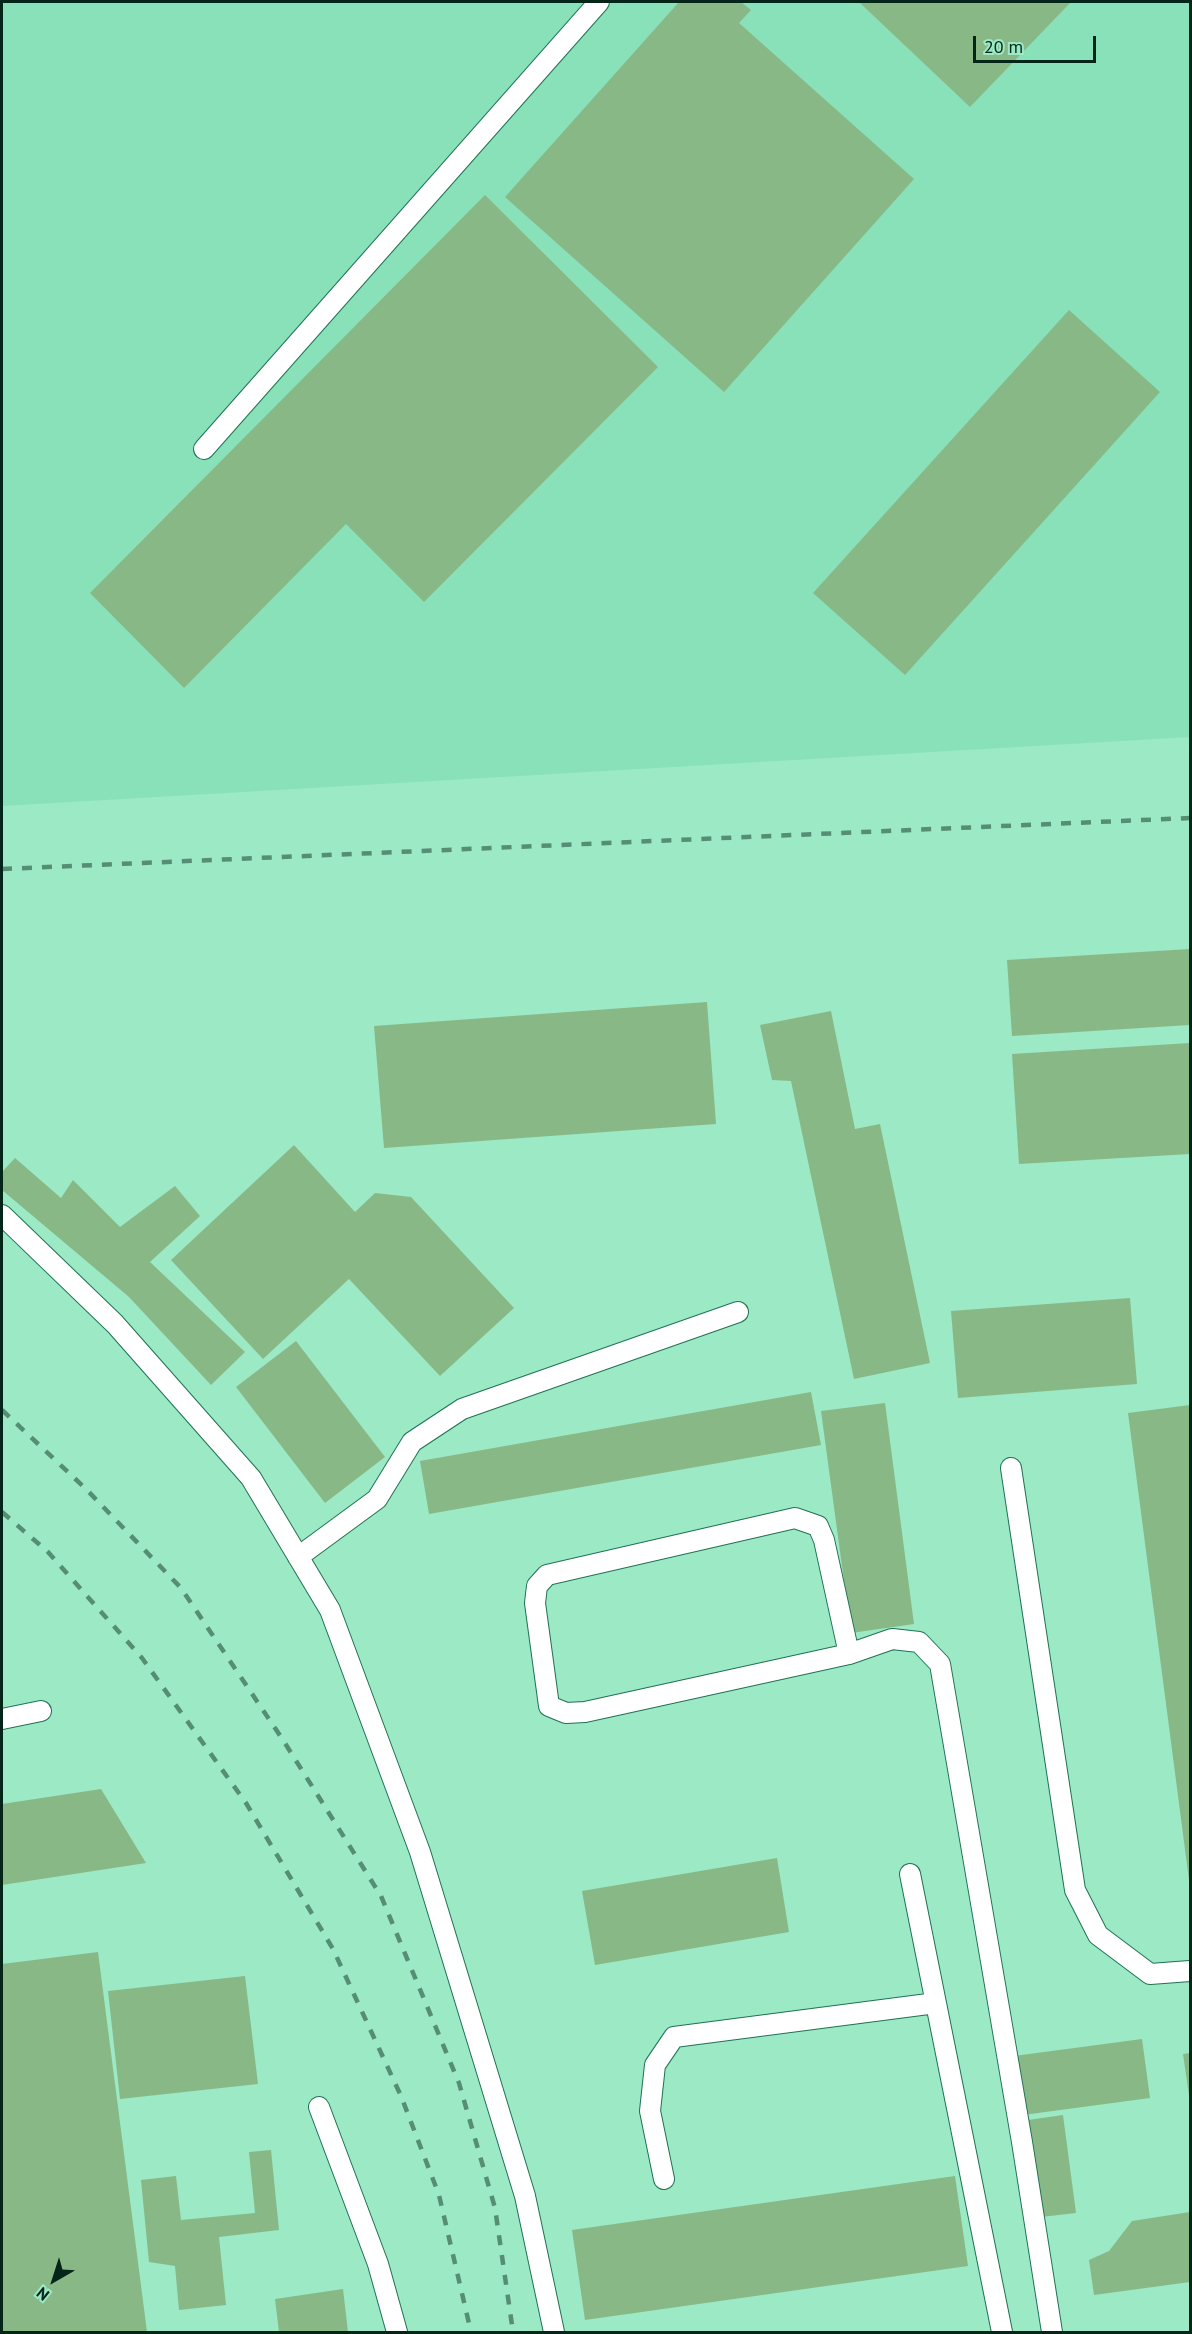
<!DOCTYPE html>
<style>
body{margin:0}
#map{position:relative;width:1192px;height:2334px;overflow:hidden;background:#9be9c5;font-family:"PT Sans",sans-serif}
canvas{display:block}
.frame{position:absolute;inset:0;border:3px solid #042619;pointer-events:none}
.north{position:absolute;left:24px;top:2250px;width:60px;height:60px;-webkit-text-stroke:4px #9be9c5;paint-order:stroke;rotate:219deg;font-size:16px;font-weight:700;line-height:24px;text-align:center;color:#042619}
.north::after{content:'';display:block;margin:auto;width:21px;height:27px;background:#042619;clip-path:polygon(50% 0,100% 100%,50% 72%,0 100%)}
.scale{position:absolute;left:973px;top:36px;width:123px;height:27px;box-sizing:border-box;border:3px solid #042619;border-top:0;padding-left:8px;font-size:18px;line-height:21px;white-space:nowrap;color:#042619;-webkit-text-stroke:4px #9be9c5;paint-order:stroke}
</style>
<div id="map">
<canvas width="1192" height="2334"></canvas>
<div class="frame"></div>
<div class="north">N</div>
<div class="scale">20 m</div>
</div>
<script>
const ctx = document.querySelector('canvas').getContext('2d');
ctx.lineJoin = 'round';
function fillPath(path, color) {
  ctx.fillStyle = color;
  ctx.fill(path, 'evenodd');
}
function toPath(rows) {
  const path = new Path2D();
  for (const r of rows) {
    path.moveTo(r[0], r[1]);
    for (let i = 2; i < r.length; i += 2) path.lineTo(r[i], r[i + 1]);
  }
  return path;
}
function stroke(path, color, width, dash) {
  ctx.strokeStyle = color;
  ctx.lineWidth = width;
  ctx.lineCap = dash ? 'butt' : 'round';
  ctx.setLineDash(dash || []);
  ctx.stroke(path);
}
fillPath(toPath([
 [2,2,1190,2,1190,737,2,806]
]), '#88e1b9');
fillPath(toPath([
 [679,2,741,2,751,10,739,23,914,179,724,392,505,197],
 [859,2,1071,2,970,107],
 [485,195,658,367,424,602,346,524,184,688,90,593],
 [1069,310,1160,392,905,675,813,593],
 [1190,949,1190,1025,1012,1036,1007,960],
 [707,1002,716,1124,384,1148,374,1026],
 [831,1011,855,1129,880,1124,930,1363,854,1379,791,1081,772,1080,760,1025],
 [1190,1043,1190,1154,1019,1164,1012,1054],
 [294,1145,355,1212,375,1193,411,1197,514,1308,440,1376,349,1279,263,1359,171,1260],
 [15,1158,61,1198,73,1180,120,1227,175,1186,200,1216,150,1262,245,1352,211,1385,129,1297,2,1190,2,1172],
 [1130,1298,1137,1384,958,1398,951,1311],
 [296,1341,385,1457,325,1503,236,1387],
 [811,1392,821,1445,429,1514,420,1461],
 [885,1403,914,1624,851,1633,821,1411],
 [1190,1405,1190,1879,1189,1880,1128,1413],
 [101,1789,146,1863,2,1885,2,1804],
 [777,1858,789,1932,595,1965,582,1891],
 [98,1952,147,2332,2,2332,2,1964],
 [245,1976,258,2084,120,2099,108,1991],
 [1142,2039,1150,2098,1023,2115,1014,2056],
 [1190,2053,1190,2095,1189,2095,1183,2054],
 [1063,2115,1076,2213,1041,2217,1028,2120],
 [271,2150,279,2230,219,2237,226,2305,179,2310,175,2266,149,2262,141,2180,176,2176,181,2220,255,2213,249,2152],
 [955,2176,968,2266,585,2320,572,2230],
 [1190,2212,1190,2282,1094,2295,1089,2260,1109,2251,1132,2221],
 [343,2289,348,2332,279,2332,275,2299]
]), '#89b887');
const service = toPath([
 [204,449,599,2],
 [2,1215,115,1324,251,1478,330,1610,420,1852,525,2196,554,2332],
 [1011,1468,1075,1890,1098,1935,1150,1974,1190,1971],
 [298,1557,377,1499,412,1442,462,1409,738,1312],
 [849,1654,824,1540,818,1526,795,1518,547,1575,537,1586,535,1603,549,1706,566,1713,585,1712,849,1654,892,1639,919,1642,940,1664,1022,2142,1052,2332],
 [2,1719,41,1711],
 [910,1874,1002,2332],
 [319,2107,378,2264,397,2332],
 [664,2179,650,2111,655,2065,674,2037,936,2003]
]);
stroke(service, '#207253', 22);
stroke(service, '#fff', 20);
stroke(toPath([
 [2,869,1190,818],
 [2,1410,86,1489,181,1588,283,1740,381,1896,459,2083,495,2208,513,2332],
 [2,1512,48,1552,142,1658,246,1803,333,1949,401,2096,439,2195,471,2332]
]), '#558e75', 4.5, [10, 10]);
</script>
